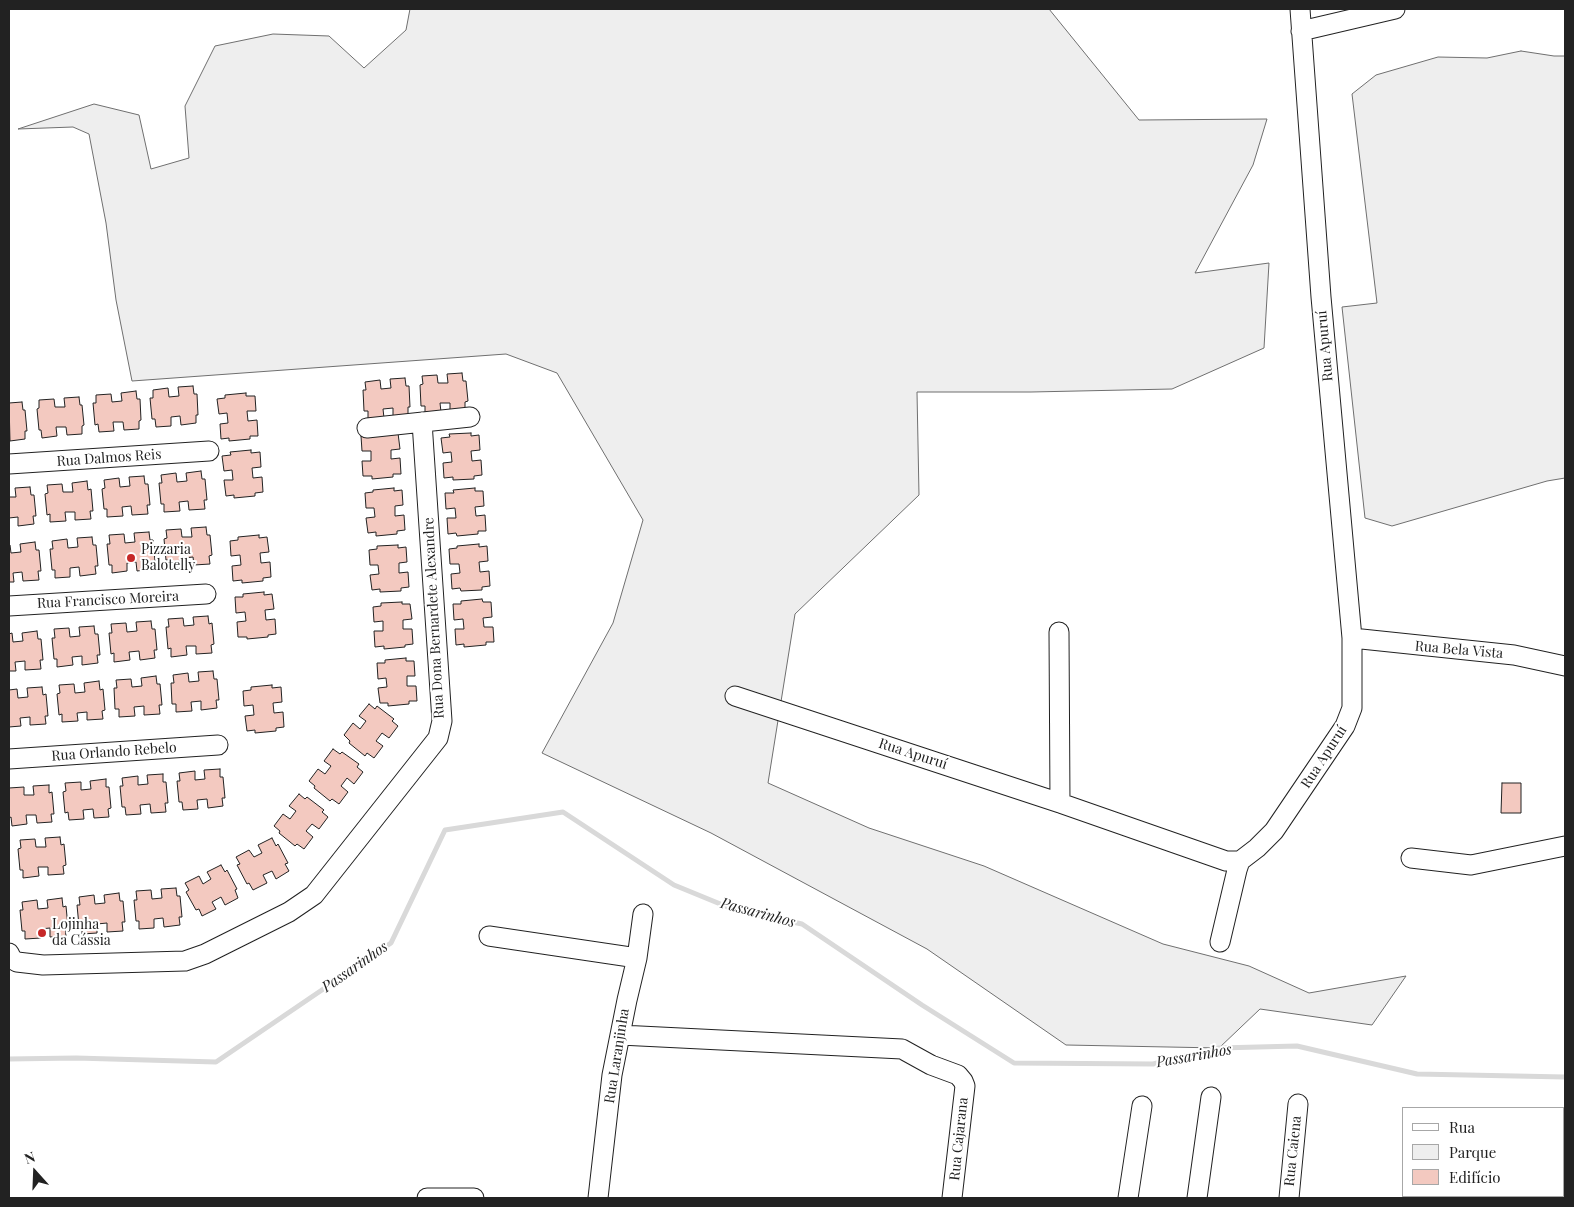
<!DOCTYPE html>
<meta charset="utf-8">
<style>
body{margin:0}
#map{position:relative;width:1574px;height:1207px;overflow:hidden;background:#fff;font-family:"Playfair Display",serif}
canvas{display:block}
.frame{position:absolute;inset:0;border:10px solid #222;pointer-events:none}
.legend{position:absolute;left:1402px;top:1107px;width:162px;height:90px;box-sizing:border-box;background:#fff;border:1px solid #a7a7a7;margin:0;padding:6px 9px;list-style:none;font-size:15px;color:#222}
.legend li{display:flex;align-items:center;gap:10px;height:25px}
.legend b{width:25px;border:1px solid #a7a7a7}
.north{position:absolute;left:10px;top:1147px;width:50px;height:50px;-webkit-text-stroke:4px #fff;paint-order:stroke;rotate:340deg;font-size:14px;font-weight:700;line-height:20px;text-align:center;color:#222}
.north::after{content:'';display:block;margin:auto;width:18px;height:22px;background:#222;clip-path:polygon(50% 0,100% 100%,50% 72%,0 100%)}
</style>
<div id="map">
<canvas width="1574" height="1207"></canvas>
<div class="frame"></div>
<ul class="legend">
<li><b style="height:6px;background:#fff"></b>Rua</li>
<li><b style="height:14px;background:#eee"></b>Parque</li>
<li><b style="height:14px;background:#f3c9c0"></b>Edifício</li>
</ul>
<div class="north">N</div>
</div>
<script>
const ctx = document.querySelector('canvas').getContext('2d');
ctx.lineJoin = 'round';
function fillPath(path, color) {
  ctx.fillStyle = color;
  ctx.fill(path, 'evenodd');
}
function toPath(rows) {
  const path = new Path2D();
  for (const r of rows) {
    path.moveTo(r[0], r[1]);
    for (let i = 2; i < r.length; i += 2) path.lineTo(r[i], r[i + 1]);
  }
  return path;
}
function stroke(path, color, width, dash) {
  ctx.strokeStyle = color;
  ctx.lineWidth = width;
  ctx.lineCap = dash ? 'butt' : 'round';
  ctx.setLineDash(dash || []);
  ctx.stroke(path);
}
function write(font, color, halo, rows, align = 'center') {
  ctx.font = font + ' "Playfair Display",serif';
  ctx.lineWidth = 4;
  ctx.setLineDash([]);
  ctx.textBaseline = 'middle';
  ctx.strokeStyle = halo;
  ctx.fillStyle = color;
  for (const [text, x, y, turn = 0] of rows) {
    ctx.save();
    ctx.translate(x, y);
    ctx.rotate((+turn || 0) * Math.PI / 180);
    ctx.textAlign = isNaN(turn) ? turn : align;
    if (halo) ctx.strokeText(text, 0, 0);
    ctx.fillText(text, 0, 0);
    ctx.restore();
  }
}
const green = toPath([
 [410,9,1049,9,1139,120,1267,119,1253,165,1195,273,1269,263,1264,348,1172,389,1031,392,917,392,919,495,795,614,768,783,869,828,984,866,1163,944,1249,966,1309,993,1406,976,1372,1025,1260,1009,1219,1048,1066,1045,927,949,711,833,542,753,613,623,643,520,557,373,506,354,132,381,116,300,106,223,89,134,73,127,18,129,94,104,139,115,151,169,189,158,185,106,215,46,273,34,329,36,364,68,406,30,410,9],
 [1521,51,1554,56,1565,56,1565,478,1547,481,1392,526,1365,518,1342,307,1377,303,1352,94,1376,75,1438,57,1487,58,1521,51]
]);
fillPath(green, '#eee');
stroke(green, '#6f6f6f', 1);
stroke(toPath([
 [9,1059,76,1058,216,1062,391,943,445,830,563,812,674,885,735,910,802,924,922,1005,1014,1063,1153,1064,1219,1048,1297,1046,1417,1074,1565,1077]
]), '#d9d9d9', 5);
const building = toPath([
 [462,373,463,381,466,381,468,401,465,402,465,410,450,411,450,403,440,403,441,412,425,414,425,406,421,406,420,385,423,384,422,376,437,375,438,383,448,383,447,374,462,373],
 [405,378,406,386,409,386,410,407,408,407,408,415,393,417,393,408,383,409,384,418,368,419,368,411,364,411,363,390,366,390,365,382,380,380,381,389,391,388,390,379,405,378],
 [193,386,194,394,197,394,198,415,196,415,196,423,181,425,180,416,171,417,171,426,156,427,155,419,152,419,150,398,153,398,153,390,168,388,169,397,179,396,178,387,193,386],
 [136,391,137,399,140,399,141,420,139,421,139,429,124,430,123,422,113,422,114,431,99,432,98,424,95,425,93,403,96,403,96,395,111,394,112,402,122,401,121,393,136,391],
 [246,393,246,396,255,396,256,411,247,411,248,421,257,420,258,436,250,436,250,439,229,441,229,438,221,439,220,424,228,423,227,413,219,414,217,399,225,398,225,395,246,393],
 [79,397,80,405,82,405,84,425,82,426,82,434,67,435,66,427,56,427,57,436,42,438,41,430,39,430,37,409,39,408,39,400,54,399,55,407,65,407,64,398,79,397],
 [22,402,23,410,25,410,27,431,25,431,25,439,10,441,9,403,22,402],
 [398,433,400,449,391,450,391,459,400,458,401,474,393,474,393,477,372,479,372,476,363,476,362,461,371,461,371,451,362,451,361,436,398,433],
 [471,433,471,436,479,435,480,450,471,451,472,461,481,460,482,475,474,476,474,479,453,480,453,477,444,478,443,463,452,462,451,452,443,453,441,438,450,437,449,434,471,433],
 [251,450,251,453,260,452,261,467,252,468,253,478,262,477,263,492,255,493,255,496,234,498,234,495,226,496,224,480,233,480,232,470,224,471,222,456,231,455,230,452,251,450],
 [201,471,202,479,205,479,207,500,204,500,205,509,189,510,188,501,179,502,180,511,164,512,164,504,161,504,159,483,162,483,161,475,176,473,177,482,187,481,186,473,201,471],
 [144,476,145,484,148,484,150,505,147,505,148,514,132,515,131,506,122,507,123,516,107,517,107,509,104,509,102,489,105,488,104,480,119,478,120,487,130,486,129,477,144,476],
 [87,481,88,490,91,489,93,511,90,511,91,519,75,520,75,512,65,512,66,521,50,522,50,514,47,515,45,494,48,493,47,485,62,484,63,492,73,492,72,483,87,481],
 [30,487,31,495,34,495,36,516,33,516,34,524,18,526,18,517,9,518,9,497,16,497,15,488,30,487],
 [394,488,394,491,402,490,403,505,395,506,395,516,404,515,405,530,397,531,397,534,376,536,376,532,368,533,366,518,375,517,374,508,366,508,365,493,373,492,373,490,394,488],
 [475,488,475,491,483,491,484,506,475,507,476,516,485,515,486,531,478,531,478,534,457,536,456,533,448,534,447,518,456,518,455,508,446,509,445,493,454,493,453,490,475,488],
 [206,527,207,535,210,535,212,555,209,556,210,564,194,565,193,557,184,558,184,566,169,568,168,560,166,560,164,539,167,538,166,530,181,529,182,537,192,537,191,528,206,527],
 [149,532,150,540,153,540,155,561,152,561,153,569,137,571,136,562,127,563,127,571,112,573,112,565,109,565,107,544,110,544,109,535,124,534,125,543,135,542,134,533,149,532],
 [259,535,259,538,267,537,269,552,260,553,261,563,270,562,271,577,263,578,263,581,242,583,242,580,233,581,232,566,241,565,240,555,231,556,230,541,238,540,238,537,259,535],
 [92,537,93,545,96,545,98,566,95,566,96,574,80,576,79,567,70,568,70,577,55,578,55,570,52,570,50,549,53,549,52,541,67,539,68,548,78,547,77,538,92,537],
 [35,542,36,550,39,550,41,571,38,571,39,580,23,581,22,572,13,573,14,582,9,582,9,545,10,545,11,553,21,552,20,544,35,542],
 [479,544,479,547,487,546,488,561,479,562,480,572,489,571,490,586,482,587,482,590,461,591,460,588,452,589,451,574,460,573,459,564,450,564,449,549,457,548,457,546,479,544],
 [398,545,398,548,406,547,407,562,399,563,399,573,408,572,409,587,401,588,401,591,380,592,380,589,372,590,370,575,379,574,378,565,370,565,369,550,377,549,377,546,398,545],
 [264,592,264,595,272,594,274,609,265,610,266,620,275,619,276,634,268,635,268,637,247,639,247,637,238,637,237,622,246,621,245,612,236,613,235,597,243,597,243,594,264,592],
 [482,599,483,602,491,602,492,617,483,618,484,627,493,627,494,642,486,642,486,645,464,647,464,644,456,645,455,629,464,629,463,619,454,620,453,604,461,604,461,601,482,599],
 [402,602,402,604,410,604,412,619,403,620,403,629,412,629,413,644,405,645,405,647,384,649,384,646,375,647,374,631,383,631,383,621,374,622,373,607,381,606,381,603,402,602],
 [208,616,209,624,212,623,214,644,211,645,212,653,196,654,196,646,186,646,187,655,171,657,171,648,168,649,166,627,169,627,168,619,183,618,184,626,194,625,193,617,208,616],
 [151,621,152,629,155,629,157,650,154,650,155,658,140,660,139,651,129,652,130,660,114,662,114,653,111,654,109,633,112,633,111,624,126,623,127,632,137,631,136,622,151,621],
 [94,626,95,634,98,634,100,655,97,655,98,663,82,665,82,656,72,657,73,665,57,667,57,659,54,659,52,638,55,638,54,629,69,628,70,637,80,636,79,627,94,626],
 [37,631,38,639,41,639,43,660,40,660,41,669,25,670,25,661,15,662,16,671,9,671,9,634,12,633,13,642,23,641,22,633,37,631],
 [406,658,406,661,414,661,415,676,407,676,407,686,416,686,417,701,409,701,409,704,388,706,388,703,380,703,378,688,387,687,386,678,378,679,377,663,385,663,385,660,406,658],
 [213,671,214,679,217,679,219,700,216,700,217,708,201,710,201,701,191,702,192,711,176,712,176,704,172,704,171,683,174,683,173,675,188,673,189,682,199,681,198,672,213,671],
 [156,676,157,684,160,684,162,705,159,705,160,714,144,715,144,706,134,707,135,716,119,717,119,709,115,709,114,688,117,688,116,680,131,679,132,687,142,686,141,678,156,676],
 [99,681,100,690,103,689,105,710,102,711,103,719,87,720,87,712,77,713,78,721,62,722,62,714,59,715,57,694,60,693,59,685,74,684,75,693,85,692,84,683,99,681],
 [272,685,272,688,281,687,282,702,273,703,274,713,283,712,284,727,276,728,276,731,255,733,255,730,247,731,245,716,254,715,253,705,244,706,243,691,251,690,251,687,272,685],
 [42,687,43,695,46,694,48,716,45,716,46,724,30,725,30,717,20,718,21,726,9,727,9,690,17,689,18,698,28,697,27,688,42,687],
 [369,704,375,709,377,706,394,719,392,721,398,726,389,738,382,733,376,741,383,746,374,758,367,753,365,756,349,743,350,741,344,735,353,723,360,729,366,721,359,716,369,704],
 [333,749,340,754,342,752,359,764,357,767,363,772,354,784,347,778,341,786,348,792,339,804,332,799,330,801,314,788,315,786,309,781,318,769,325,774,331,766,324,761,333,749],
 [220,769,220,777,223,777,225,798,222,798,223,806,208,808,207,799,197,800,198,809,183,810,182,802,179,802,177,781,180,781,179,773,195,771,195,780,205,779,204,770,220,769],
 [163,774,163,782,166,782,168,803,165,803,166,812,151,813,150,804,140,805,141,814,126,815,125,807,122,807,120,786,123,786,122,778,138,776,138,785,148,784,147,775,163,774],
 [106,779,106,787,109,787,111,808,108,809,109,817,94,818,93,809,83,810,84,819,69,820,68,812,65,813,63,792,66,791,65,783,81,782,81,790,91,789,90,781,106,779],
 [1502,783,1521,783,1521,813,1501,813,1502,783],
 [49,785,49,793,52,792,54,814,51,814,52,822,37,823,36,815,26,815,27,824,12,826,11,817,9,818,9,788,24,787,24,795,34,795,33,786,49,785],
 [299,794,305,799,307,797,324,810,322,812,328,817,319,829,312,824,306,831,313,837,304,849,297,844,295,846,279,833,280,831,274,826,283,814,290,819,296,811,289,806,299,794],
 [60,837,61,845,64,844,66,865,63,866,64,874,48,875,48,867,38,867,39,876,23,878,23,870,20,870,18,849,21,848,20,840,35,839,36,847,46,847,45,838,60,837],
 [272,838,276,846,278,844,288,863,285,864,289,871,276,879,272,871,263,875,267,883,253,890,249,883,247,884,237,865,240,864,236,857,249,850,254,857,262,853,258,845,272,838],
 [221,865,225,872,227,870,237,889,235,890,238,898,225,905,221,897,212,902,216,909,202,916,199,909,196,910,186,892,189,890,185,883,199,876,203,884,211,879,207,872,221,865],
 [176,888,177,896,180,896,182,917,179,917,180,925,164,927,163,918,154,919,154,928,139,929,139,921,136,921,134,900,137,900,136,891,151,890,152,899,162,898,161,889,176,888],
 [119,893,120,901,123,901,125,922,122,922,123,931,107,932,107,923,97,924,97,933,82,934,82,926,79,926,77,905,80,905,79,897,94,895,95,904,105,903,104,895,119,893],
 [62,898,63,907,66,906,68,927,65,927,66,936,50,937,50,928,40,929,41,938,25,939,25,931,22,931,20,910,23,910,22,902,37,900,38,909,48,908,47,900,62,898]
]);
fillPath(building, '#f3c9c0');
stroke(building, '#222', 1);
const minor = toPath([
 [1301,31,1395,9],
 [367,428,470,417],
 [9,464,209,451],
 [9,606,206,594],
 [1059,632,1060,803],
 [1352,638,1514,655,1565,666],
 [735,696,1060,803,1226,861,1240,861,1257,848,1274,831,1345,726,1352,708,1352,638,1321,297,1300,9],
 [9,759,218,745],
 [1411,858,1471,865,1565,846],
 [489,936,637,958],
 [1220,942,1237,870,1240,861],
 [9,953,12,959,17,962,43,965,185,961,205,954,289,912,314,895,438,738,442,721,422,422],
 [620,1035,902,1049,931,1065,958,1075,963,1081,965,1086,952,1198],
 [427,1198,474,1198],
 [598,1198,612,1075,627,1000,637,958,643,914],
 [1128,1198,1142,1106],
 [1197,1198,1211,1097],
 [1289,1198,1298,1104],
 [1453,1198,1453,1196]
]);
stroke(minor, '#222', 21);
stroke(minor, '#fff', 19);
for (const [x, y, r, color] of [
 [131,558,5,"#c62828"],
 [42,933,5,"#c62828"]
]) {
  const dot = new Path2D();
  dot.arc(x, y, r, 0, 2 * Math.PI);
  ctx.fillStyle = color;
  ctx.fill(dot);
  stroke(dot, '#fff', 2);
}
write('14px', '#222', '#fff', [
 ["Rua Apuruí",1325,346,-95],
 ["Rua Dalmos Reis",109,458,-4],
 ["Rua Francisco Moreira",108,600,-3],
 ["Rua Dona Bernardete Alexandre",434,618,-93],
 ["Rua Bela Vista",1459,650,5],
 ["Rua Orlando Rebelo",114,752,-4],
 ["Rua Apuruí",913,754,18],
 ["Rua Apuruí",1324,757,-57],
 ["Rua Laranjinha",617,1056,-81],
 ["Rua Cajarana",959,1139,-84],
 ["Rua Caiena",1293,1151,-84]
]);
write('14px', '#222', '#fff', [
 ["Pizzaria",141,550],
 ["Balotelly",141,566],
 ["Lojinha",52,925],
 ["da Cássia",52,941]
], 'left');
write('italic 15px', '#222', '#fff', [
 ["Passarinhos",758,913,15],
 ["Passarinhos",355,967,-35],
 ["Passarinhos",1194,1056,-10]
]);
</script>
